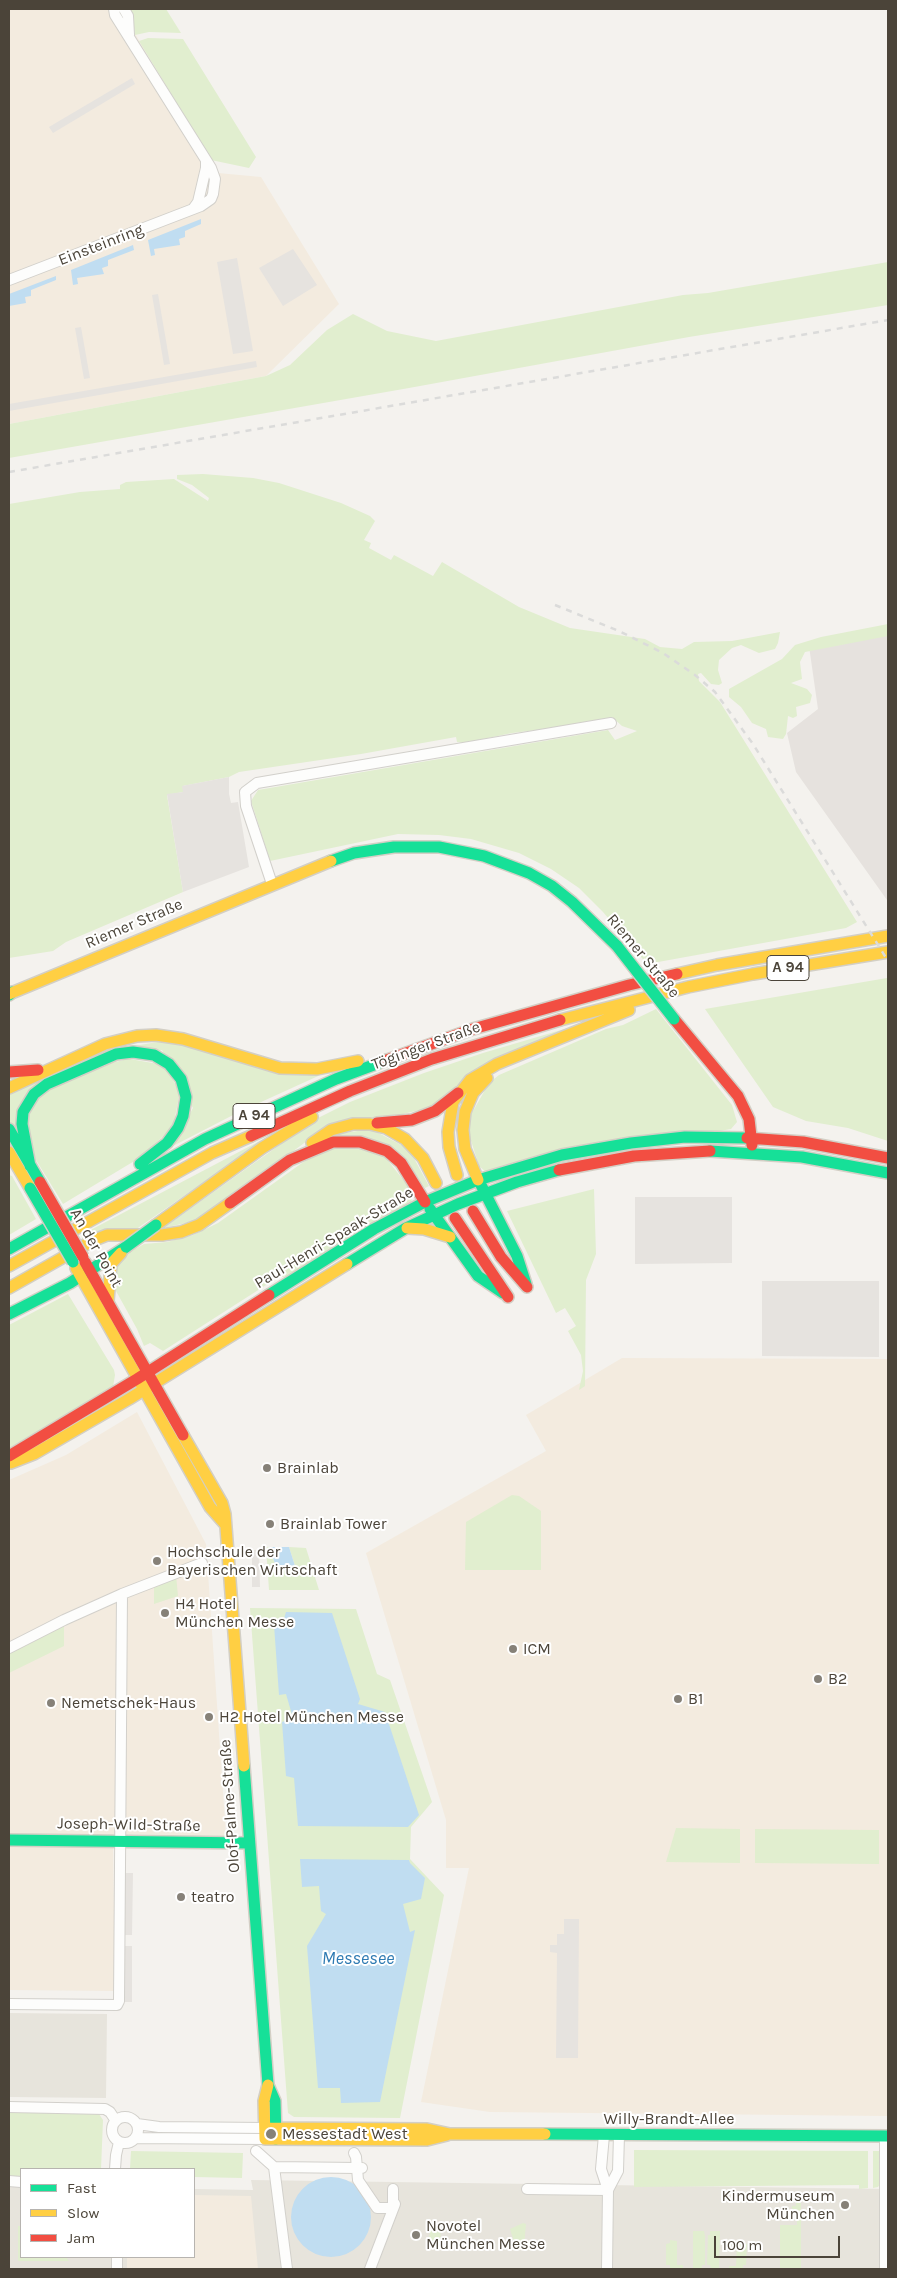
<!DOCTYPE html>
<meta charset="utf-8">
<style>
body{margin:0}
#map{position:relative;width:897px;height:2278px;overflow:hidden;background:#f4f2ee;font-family:Karla,sans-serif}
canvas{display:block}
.frame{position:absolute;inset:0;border:10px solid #4b4439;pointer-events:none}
.legend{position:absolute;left:20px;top:2168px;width:175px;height:90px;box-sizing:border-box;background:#fff;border:1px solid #b7b4b0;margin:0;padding:6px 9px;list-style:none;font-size:15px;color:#4b4439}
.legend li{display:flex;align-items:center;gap:10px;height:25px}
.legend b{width:25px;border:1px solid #b7b4b0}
.scale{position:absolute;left:714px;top:2236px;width:126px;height:22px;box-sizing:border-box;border:2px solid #4b4439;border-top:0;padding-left:6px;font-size:15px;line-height:18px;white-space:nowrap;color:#4b4439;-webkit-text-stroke:4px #fff;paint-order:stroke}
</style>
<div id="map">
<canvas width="897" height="2278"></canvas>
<div class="frame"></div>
<ul class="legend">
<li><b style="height:6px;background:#16e098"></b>Fast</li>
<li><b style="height:6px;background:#ffcf43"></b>Slow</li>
<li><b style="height:6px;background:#f24e42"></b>Jam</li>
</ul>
<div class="scale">100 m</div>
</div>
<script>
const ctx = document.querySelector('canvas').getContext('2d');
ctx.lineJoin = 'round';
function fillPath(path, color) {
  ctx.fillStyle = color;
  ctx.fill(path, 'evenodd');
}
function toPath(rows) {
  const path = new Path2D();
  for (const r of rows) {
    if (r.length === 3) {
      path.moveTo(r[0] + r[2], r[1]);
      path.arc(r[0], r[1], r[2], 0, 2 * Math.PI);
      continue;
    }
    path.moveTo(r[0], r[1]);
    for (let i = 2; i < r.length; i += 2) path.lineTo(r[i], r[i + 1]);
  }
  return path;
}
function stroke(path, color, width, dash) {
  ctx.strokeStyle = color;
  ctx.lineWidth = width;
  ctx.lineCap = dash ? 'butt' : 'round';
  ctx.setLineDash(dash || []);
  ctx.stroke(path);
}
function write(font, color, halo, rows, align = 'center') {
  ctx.font = font + ' Karla,sans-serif';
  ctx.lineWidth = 4;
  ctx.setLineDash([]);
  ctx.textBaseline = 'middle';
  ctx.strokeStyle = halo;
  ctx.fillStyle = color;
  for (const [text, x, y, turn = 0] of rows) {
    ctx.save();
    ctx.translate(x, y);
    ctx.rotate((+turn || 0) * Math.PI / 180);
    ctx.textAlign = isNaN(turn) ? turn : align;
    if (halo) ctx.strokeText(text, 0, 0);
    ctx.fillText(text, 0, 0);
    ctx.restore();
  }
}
fillPath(toPath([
 [9,2013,107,2014,106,2098,9,2097],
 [251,2180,888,2189,888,2269,9,2269,9,2186,21,2186,21,2257,194,2257,194,2189,253,2190]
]), '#e7e4dc');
fillPath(toPath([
 [9,9,129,9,132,14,134,32,218,173,261,177,339,304,266,376,9,424],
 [622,1358,888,1359,888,2116,490,2112,421,2102,469,1868,446,1868,446,1820,366,1553,546,1451,526,1415],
 [137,1412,206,1544,226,1836,113,1834,115,1991,9,1990,9,1480,66,1455],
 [194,2195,251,2196,258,2269,127,2269,127,2257,194,2257]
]), '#f3ebdf');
fillPath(toPath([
 [888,631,888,900,887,900,796,772,787,733,818,709,809,646]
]), '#e6e2de');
fillPath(toPath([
 [129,9,166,9,181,33,149,32,135,35,132,14],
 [148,38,183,39,256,157,249,168,211,160,139,41],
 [888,262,888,305,689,337,409,388,9,458,9,424,266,376,290,365,327,330,353,314,387,331,436,341,683,295,708,293],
 [203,474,253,478,279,483,341,503,370,516,375,521,364,540,371,543,369,548,391,560,394,555,433,576,442,562,519,607,570,628,645,639,660,647,682,649,694,642,732,641,780,632,778,643,775,649,759,653,741,645,732,648,719,660,718,670,722,683,719,685,711,684,701,673,698,674,699,681,720,702,857,922,846,928,647,964,603,912,579,888,551,869,519,853,471,839,439,835,398,834,270,861,251,801,258,790,608,730,615,740,637,731,622,726,612,717,602,722,512,733,464,743,457,742,456,737,361,754,239,772,229,777,183,786,183,792,167,795,183,892,66,942,53,951,9,958,9,504,80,492,120,489,120,485,126,482,174,479,208,501,209,498,192,485,177,479,177,475],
 [888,624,888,636,805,652,800,662,802,679,791,683,807,689,812,695,810,703,796,707,797,716,793,718,788,716,786,734,783,739,768,737,766,729,752,723,741,707,729,697,729,689,782,659,795,645,821,637],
 [887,978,888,1141,848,1128,806,1121,773,1107,705,1009],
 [656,1009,732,1105,737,1122,731,1129,486,1172,479,1166,468,1131,469,1118,489,1083,499,1075,606,1029,623,1025],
 [578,1025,455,1089,428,1108,315,1135,200,1220,163,1228,316,1119,350,1102,424,1073,483,1053],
 [163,1041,327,1072,237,1113,171,1147,193,1108,162,1050,46,1080,18,1139,9,1121,9,1094,106,1051],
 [124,1058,164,1065,180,1092,173,1127,141,1157,63,1204,36,1160,27,1133,29,1109,43,1092],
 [371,1129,409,1149,429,1186,425,1188,409,1164,331,1135],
 [273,1134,135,1230,83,1240,81,1235],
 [356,1145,385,1157,413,1192,411,1204,288,1276,277,1278,163,1351,150,1343,144,1346,137,1329,116,1291,117,1264,123,1256,144,1244,167,1242,193,1235,218,1223,302,1163,329,1148],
 [9,1175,12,1176,36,1219,9,1235],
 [594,1189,596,1254,586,1280,585,1386,579,1390,583,1371,581,1355,568,1331,576,1326,565,1308,556,1313,507,1211],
 [68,1294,114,1370,115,1375,113,1387,9,1448,9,1325],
 [512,1495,519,1496,541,1511,541,1570,465,1570,466,1522],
 [266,1547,269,1547,278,1572,295,1566,289,1547,306,1548,319,1590,269,1590],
 [176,1575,178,1596,154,1604,154,1584],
 [250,1608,356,1609,377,1674,390,1680,432,1802,411,1827,410,1859,444,1895,400,2118,294,2117,288,2113],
 [64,1622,64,1646,9,1673,9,1650],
 [676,1828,740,1829,740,1863,666,1862],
 [755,1829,879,1830,879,1864,755,1863],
 [9,2110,99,2114,103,2120,101,2169,21,2169,21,2176,9,2176],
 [634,2150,868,2151,868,2188,859,2189,859,2185,634,2187],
 [131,2151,243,2153,242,2178,194,2177,194,2169,130,2169],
 [873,2151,881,2151,881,2183,878,2187,873,2188],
 [796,2202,801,2203,801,2269,780,2269,780,2225,797,2225,797,2210,792,2209,792,2206,796,2206],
 [432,2223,441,2223,440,2247,427,2247],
 [523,2223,526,2224,524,2246,516,2248,510,2229],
 [18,2226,21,2226,21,2257,66,2257,69,2261,18,2261],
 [693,2231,704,2231,705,2236,705,2265,702,2265,702,2268,693,2268],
 [710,2231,720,2231,719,2269,711,2268,710,2265,707,2265,708,2235,710,2235],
 [670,2240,677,2241,677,2265,683,2265,683,2268,670,2268,670,2265,666,2265,666,2244,670,2243],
 [737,2241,743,2241,743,2244,747,2244,746,2265,743,2265,743,2269,729,2268,729,2266,736,2266]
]), '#e1eecf');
fillPath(toPath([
 [132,78,135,84,53,133,49,127],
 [293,249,317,285,283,306,259,268],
 [237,258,253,351,233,354,217,262],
 [158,294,170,364,164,365,152,295],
 [81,327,90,378,84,379,75,328],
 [256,361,257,367,9,411,9,404],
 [229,777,229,794,231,803,238,802,249,867,183,892,167,794,183,792,182,786],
 [635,1197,732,1197,732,1263,635,1264],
 [762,1281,879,1281,879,1357,762,1356],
 [252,1550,259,1550,260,1587,252,1587],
 [125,1873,133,1873,132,1935,124,1935],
 [564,1919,579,1919,578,2058,556,2058,557,1953,550,1952,550,1945,557,1945,557,1934,564,1934],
 [124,1946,132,1946,132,2002,124,2002]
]), '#e6e3df');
fillPath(toPath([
 [201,219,201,224,185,231,185,237,179,239,180,245,154,249,155,255,151,256,148,240],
 [133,245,134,250,108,260,108,266,102,268,104,274,77,278,78,284,73,285,71,270],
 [56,276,56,280,31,290,31,296,25,297,26,303,9,306,9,294],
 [269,1547,289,1547,295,1566,278,1572],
 [286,1612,332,1613,360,1699,358,1704,385,1712,419,1815,408,1827,298,1826,294,1778,286,1776,282,1722,293,1718,286,1694,279,1695,274,1625,282,1625],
 [300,1859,409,1860,410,1863,425,1878,421,1899,403,1904,410,1932,415,1930,380,2102,341,2103,340,2088,318,2088,307,1946,326,1914,321,1911,319,1886,302,1887],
 [331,2217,40]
]), '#c0ddf1');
const street = toPath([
 [124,9,128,16,129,35],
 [193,209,198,202,206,168,206,162],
 [9,280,201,206,211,199,213,194,215,179,211,168,115,15,114,9],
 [272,884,246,806,245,792,257,783,611,723],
 [9,1648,64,1620,122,1594,202,1563],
 [9,2004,117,2005,119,2001,122,1594],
 [9,2107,105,2109,110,2112,116,2121],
 [125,2130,13],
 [137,2124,159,2127,265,2128],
 [604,2135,601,2169,608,2190,607,2269],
 [885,2136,885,2269],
 [136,2138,265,2139],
 [256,2151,274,2167,287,2269],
 [354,2153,356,2157,357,2168,362,2168],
 [274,2167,357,2168,358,2180,377,2208,393,2208,393,2189],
 [115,2169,116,2155,119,2142],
 [9,2181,21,2182],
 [527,2189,608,2190],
 [608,2190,618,2171,619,2135],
 [117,2269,117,2257],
 [370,2269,395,2204]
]);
const fast = toPath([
 [331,861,354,853,394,847,439,847,484,856,529,873,552,886,572,902,617,946],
 [9,995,12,992],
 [9,1129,40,1182],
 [710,1151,802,1157,888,1173],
 [30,1166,22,1124,23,1112,34,1094,47,1084,116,1054,133,1052,154,1055,169,1064,181,1079,186,1097,183,1116,178,1128,167,1143,140,1164],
 [481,1185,517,1256,526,1284],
 [430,1209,478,1276,503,1293],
 [9,1249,205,1139,336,1079,387,1060],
 [347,1264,406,1228,458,1204,517,1182,559,1170],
 [269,1295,374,1229,425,1202,478,1180,562,1155,631,1143,685,1137,747,1138],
 [9,1314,70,1283,126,1247],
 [244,1766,268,2085,275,2101,276,2139],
 [9,1840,249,1843],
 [545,2134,888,2136]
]);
const slow = toPath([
 [677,974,717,965,888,936],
 [9,994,331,861],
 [560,1020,688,987,753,974,888,952],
 [9,1088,105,1044,137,1036,156,1035,183,1039,280,1068,317,1069,358,1061],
 [312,1143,331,1130,353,1124,370,1124,386,1128,405,1139,423,1158,436,1183],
 [9,1152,30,1188],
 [457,1175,449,1147,448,1132,453,1102,470,1080,497,1064,629,1010],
 [478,1180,465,1149,463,1130,465,1112,473,1093,487,1078],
 [156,1225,262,1148,312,1117],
 [407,1228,424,1229,450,1237],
 [9,1266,212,1153,251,1136],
 [76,1268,210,1507,225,1524],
 [9,1288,92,1241,107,1235,162,1235,181,1232,199,1225,230,1203],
 [108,1301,111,1264,121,1253],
 [183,1435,222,1503,225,1514,244,1766],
 [11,1463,34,1454,129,1399,347,1264],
 [268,2085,264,2101,265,2139,427,2140,447,2135],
 [265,2128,427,2129,450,2134,545,2134]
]);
const jam = toPath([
 [674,1019,738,1096,749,1119,752,1145],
 [387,1060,473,1029,629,985,677,974],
 [9,1072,38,1070],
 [377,1123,412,1120,435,1111,458,1093],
 [251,1136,350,1091,432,1059,560,1020],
 [747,1138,803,1142,888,1158],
 [559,1170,634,1156,710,1151],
 [230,1203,290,1160,333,1142,360,1142,387,1151,401,1163,425,1202],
 [473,1211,501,1257,527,1287],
 [455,1218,508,1297],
 [85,1262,183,1435],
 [9,1456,137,1379,269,1295]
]);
stroke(street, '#d2d0cb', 12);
stroke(fast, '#d3cfc5', 14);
stroke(slow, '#d3cfc5', 14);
stroke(jam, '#d3cfc5', 14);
stroke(street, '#fdfdfc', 10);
stroke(fast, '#16e098', 11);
stroke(slow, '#ffcf43', 11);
stroke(jam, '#f24e42', 11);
stroke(toPath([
 [9,472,888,320],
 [555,605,619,631,663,653,695,675,715,692,753,744,888,961]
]), '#dbdbda', 2.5, [6, 6]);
const fastBridge = toPath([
 [617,946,674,1019],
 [30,1188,73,1262],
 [126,1247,156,1225]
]);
const jamBridge = toPath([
 [40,1182,83,1257]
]);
stroke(fastBridge, '#d3cfc5', 14, []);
stroke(jamBridge, '#d3cfc5', 14, []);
stroke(fastBridge, '#16e098', 11);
stroke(jamBridge, '#f24e42', 11);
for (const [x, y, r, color] of [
 [267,1468,5,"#868178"],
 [270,1524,5,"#868178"],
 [157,1561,5,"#868178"],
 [165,1613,5,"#868178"],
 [513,1649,5,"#868178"],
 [818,1679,5,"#868178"],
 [678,1699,5,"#868178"],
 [51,1703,5,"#868178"],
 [209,1717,5,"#868178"],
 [181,1897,5,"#868178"],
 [271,2134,6,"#868178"],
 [845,2205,5,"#868178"],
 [416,2235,5,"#868178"]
]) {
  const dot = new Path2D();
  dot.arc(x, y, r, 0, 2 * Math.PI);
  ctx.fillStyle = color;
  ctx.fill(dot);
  stroke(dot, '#fff', 2);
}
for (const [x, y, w] of [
 [788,968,42],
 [254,1116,42]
]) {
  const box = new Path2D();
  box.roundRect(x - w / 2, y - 12.5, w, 25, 4);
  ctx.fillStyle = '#fff';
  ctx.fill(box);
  stroke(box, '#4b4439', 1);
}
write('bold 15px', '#4b4439', null, [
 ["A 94",788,968],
 ["A 94",254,1116]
]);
write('16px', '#4b4439', '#fff', [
 ["Einsteinring",101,245,-21],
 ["Riemer Straße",134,924,-23],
 ["Riemer Straße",643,956,50],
 ["Töginger Straße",426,1046,-20],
 ["Paul-Henri-Spaak-Straße",334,1238,-31],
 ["An der Point",96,1248,60],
 ["Olof-Palme-Straße",230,1806,-94],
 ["Joseph-Wild-Straße",129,1825,1],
 ["Willy-Brandt-Allee",669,2119]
]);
write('16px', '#4b4439', '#fff', [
 ["Brainlab",277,1468],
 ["Brainlab Tower",280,1524],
 ["Hochschule der",167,1552],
 ["Bayerischen Wirtschaft",167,1570],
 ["H4 Hotel",175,1604],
 ["München Messe",175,1622],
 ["ICM",523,1649],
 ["B2",828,1679],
 ["B1",688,1699],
 ["Nemetschek-Haus",61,1703],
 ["H2 Hotel München Messe",219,1717],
 ["teatro",191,1897],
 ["Messestadt West",282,2134],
 ["Kindermuseum",835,2196,"right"],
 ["München",835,2214,"right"],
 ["Novotel",426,2226],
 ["München Messe",426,2244]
], 'left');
write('italic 18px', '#2e7ab2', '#fff', [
 ["Messesee",358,1959]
]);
</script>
